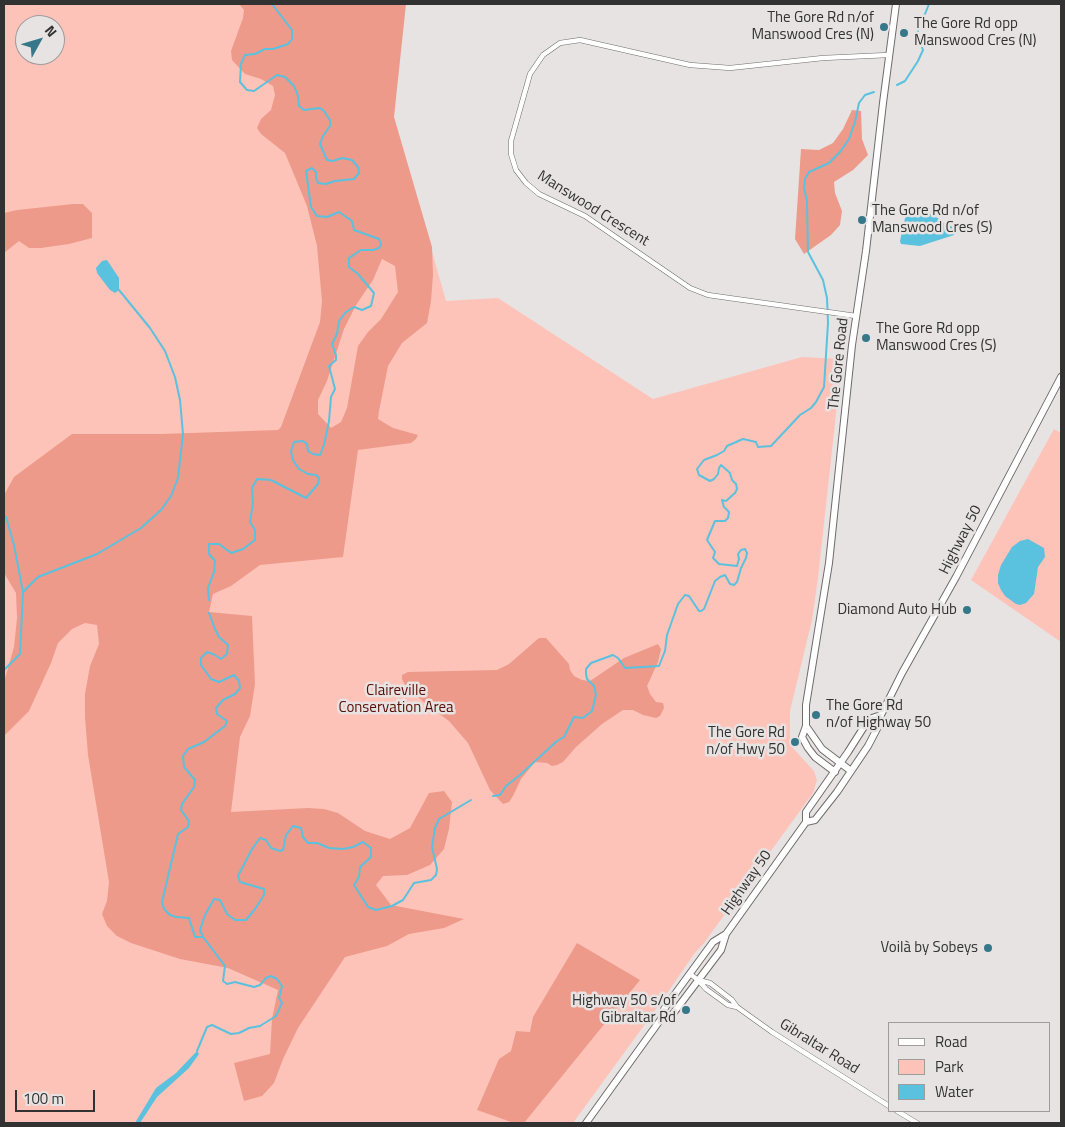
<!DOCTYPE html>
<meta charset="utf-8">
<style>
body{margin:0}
#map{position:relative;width:1065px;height:1127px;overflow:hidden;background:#e7e3e2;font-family:"Titillium Web",sans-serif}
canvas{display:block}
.frame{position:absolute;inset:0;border:5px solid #333232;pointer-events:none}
.legend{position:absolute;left:888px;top:1022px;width:162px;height:90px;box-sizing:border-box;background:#e7e3e2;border:1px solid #9f9c9c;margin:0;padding:6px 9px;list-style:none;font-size:15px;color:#333232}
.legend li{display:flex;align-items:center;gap:10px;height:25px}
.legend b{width:25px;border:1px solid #9f9c9c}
.north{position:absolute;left:15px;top:15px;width:50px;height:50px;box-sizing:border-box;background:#e7e3e2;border:1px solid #9f9c9c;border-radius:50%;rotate:51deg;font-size:14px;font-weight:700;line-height:20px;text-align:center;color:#333232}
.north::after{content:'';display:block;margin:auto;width:18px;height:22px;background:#36778a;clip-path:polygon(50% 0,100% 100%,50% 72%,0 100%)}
.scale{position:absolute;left:15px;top:1090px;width:80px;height:22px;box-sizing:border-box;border:2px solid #333232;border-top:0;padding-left:6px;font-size:15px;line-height:18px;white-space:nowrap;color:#333232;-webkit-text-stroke:4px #e7e3e2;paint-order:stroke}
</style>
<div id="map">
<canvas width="1065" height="1127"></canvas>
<div class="frame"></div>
<ul class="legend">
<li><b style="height:6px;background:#fff"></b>Road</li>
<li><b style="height:14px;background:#fec3b8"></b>Park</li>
<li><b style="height:14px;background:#5ac1de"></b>Water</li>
</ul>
<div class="north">N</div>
<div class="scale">100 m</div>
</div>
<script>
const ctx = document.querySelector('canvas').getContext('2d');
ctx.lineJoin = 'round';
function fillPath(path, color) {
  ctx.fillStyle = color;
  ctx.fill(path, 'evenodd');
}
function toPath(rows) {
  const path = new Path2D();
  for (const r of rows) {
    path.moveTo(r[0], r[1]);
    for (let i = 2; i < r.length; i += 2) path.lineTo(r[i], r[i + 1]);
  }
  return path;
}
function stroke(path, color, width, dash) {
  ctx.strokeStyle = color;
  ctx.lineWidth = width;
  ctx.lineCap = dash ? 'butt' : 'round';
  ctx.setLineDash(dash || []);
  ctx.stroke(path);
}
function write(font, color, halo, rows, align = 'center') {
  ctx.font = font + ' "Titillium Web",sans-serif';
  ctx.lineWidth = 5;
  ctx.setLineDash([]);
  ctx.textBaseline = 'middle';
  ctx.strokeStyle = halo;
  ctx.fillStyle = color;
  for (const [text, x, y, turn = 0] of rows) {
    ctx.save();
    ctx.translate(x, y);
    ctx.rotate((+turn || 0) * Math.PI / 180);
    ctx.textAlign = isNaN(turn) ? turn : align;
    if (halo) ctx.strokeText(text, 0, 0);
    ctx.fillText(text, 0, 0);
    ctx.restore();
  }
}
fillPath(toPath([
 [4,4,402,4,394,49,394,117,446,301,498,298,653,399,802,357,842,359,818,578,812,620,790,711,790,741,793,748,814,771,817,780,813,793,704,943,694,954,659,1005,573,1123,4,1123],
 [25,25,55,25,55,55,25,55],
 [1054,429,1061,433,1061,642,971,580]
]), '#fec3b8');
fillPath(toPath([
 [239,4,406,4,394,117,432,247,433,275,431,301,427,323,402,343,388,366,379,411,378,419,393,428,418,435,416,439,411,443,358,450,343,557,260,565,231,586,213,594,209,612,252,616,255,684,250,716,240,737,231,812,308,808,324,809,338,813,365,831,390,839,410,828,429,793,444,791,452,802,449,829,444,849,430,865,407,875,383,876,376,885,391,905,464,919,444,928,409,934,387,946,345,957,298,1028,283,1059,274,1083,262,1096,244,1101,234,1063,270,1054,272,1019,278,990,228,968,180,959,131,943,117,936,107,926,102,914,107,901,109,882,88,755,85,717,85,694,90,666,99,644,97,625,85,623,72,629,58,643,51,663,29,711,4,736,4,682,14,647,17,618,16,593,4,573,4,495,14,477,72,434,161,434,278,430,281,427,320,322,322,301,317,246,307,206,285,153,261,134,257,128,261,119,271,110,275,95,273,86,261,79,245,74,232,60,231,51,243,18,244,10],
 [382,259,395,266,398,292,381,319,368,332,358,346,347,408,341,422,331,428,318,414,318,400,327,381,344,329,356,305,373,280],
 [852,110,861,111,862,139,868,155,853,170,834,182,835,193,842,211,840,225,831,235,804,254,795,239,801,149,819,150,833,143,843,129],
 [73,204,83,204,92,213,92,238,69,244,41,248,29,248,19,241,4,253,4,213,17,210],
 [539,638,546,638,569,664,570,670,574,676,582,680,590,681,624,658,658,644,661,649,658,662,647,686,650,694,656,702,663,703,664,708,660,716,656,718,643,715,633,710,623,710,602,724,576,747,563,762,557,765,552,766,547,763,535,762,521,779,513,796,509,802,503,804,490,790,468,743,449,721,427,705,405,685,402,679,402,675,408,672,497,670,509,664],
 [577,943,640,980,524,1123,514,1123,477,1110,499,1059,511,1051,516,1031,530,1032,533,1017]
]), '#ed9a8b');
fillPath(toPath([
 [918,208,922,209,941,220,945,224,953,227,955,230,954,235,920,246,901,244,900,241,905,218],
 [107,260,119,278,119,290,115,293,110,290,97,273,96,268,102,261],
 [1028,539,1044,548,1045,557,1038,567,1034,594,1026,603,1020,605,1016,604,1005,596,1001,590,998,583,998,575,1001,565,1012,547,1020,541],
 [197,1051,199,1054,189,1068,157,1097,140,1123,135,1123,156,1088,176,1073]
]), '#5ac1de');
stroke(toPath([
 [897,85,905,81,918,61,923,50,918,36,918,24,925,14,929,4],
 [4,515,6,517,14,545,23,592,20,654,4,670],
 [23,592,38,577,97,554,141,528,161,510,171,496,178,478,183,434,180,400,175,377,165,351,150,328,119,290],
 [209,600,208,588,214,572,215,561,209,554,209,544,219,544,231,553,243,549,255,540,255,530,250,522,253,503,252,488,257,479,271,480,306,498,318,484,319,478,316,475,308,474,299,469,293,460,291,451,294,442,303,441,307,444,308,451,313,454,320,455,324,445,329,421,331,397,335,389,329,366,336,360,336,355,332,344,337,334,339,321,346,312,354,307,362,310,371,306,374,293,358,274,349,267,349,258,361,250,373,250,379,248,381,244,379,239,354,230,352,221,339,212,327,217,317,216,311,207,306,171,312,168,316,172,316,178,318,183,326,184,335,181,354,179,359,173,358,167,352,160,342,158,333,161,327,160,320,144,323,136,330,126,330,120,324,111,320,108,304,110,299,106,298,96,294,86,285,77,277,75,254,91,247,90,240,82,241,64,245,55,255,54,265,49,273,49,288,44,292,39,292,30,272,4],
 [493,796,500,795,506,786,520,775,557,741,564,737,574,717,583,718,592,711,596,695,594,686,587,679,586,674,586,669,591,663,613,655,618,658,625,668,659,666,665,651,667,635,678,604,685,595,689,596,699,611,701,611,704,609,715,581,720,577,725,575,730,584,734,585,737,582,741,568,746,558,747,553,745,549,741,550,738,554,739,559,737,566,719,564,713,558,715,552,707,540,715,521,725,521,728,518,729,512,724,507,722,500,726,501,735,493,737,489,736,484,732,480,730,473,721,465,719,468,718,474,714,479,710,481,699,475,697,469,704,460,717,455,724,451,727,446,743,439,756,442,758,447,771,446,800,415,811,408,816,402,824,387,828,323,827,298,823,280,808,252,807,201,804,188,805,179,809,172,829,163,840,152,849,139,855,122,859,103,865,95,874,92],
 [203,937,195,937,189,918,176,917,170,915,164,909,162,902,178,834,188,827,189,821,181,810,182,804,194,787,195,780,184,767,183,756,188,749,204,742,225,726,227,721,217,714,216,708,223,700,235,694,240,688,239,681,234,675,219,682,211,679,201,665,201,658,207,652,213,654,221,659,227,654,228,645,219,637,215,629,209,613],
 [197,1051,207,1027,212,1025,231,1034,239,1033,249,1028,260,1026,276,1016,282,1003,279,998,282,986,277,979,271,976,266,978,260,985,254,987,235,982,227,984,223,981,225,966,203,937,200,930,205,915,214,899,220,900,227,914,235,920,246,920,255,909,264,895,264,889,240,882,238,876,252,849,260,838,266,840,271,848,280,851,283,850,286,835,293,826,301,828,303,837,308,843,317,843,329,848,343,849,353,847,363,842,371,848,371,857,360,867,359,877,354,885,368,907,376,910,392,906,403,900,414,883,431,880,436,875,437,869,432,847,435,828,439,819,471,800]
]), '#5ac1de', 2);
const street = toPath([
 [856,316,708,295,690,288,585,216,539,194,526,183,516,170,511,154,511,141,530,74,543,55,560,43,580,40,690,65,730,68,823,58,888,55],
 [690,974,698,980,706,989,728,1005,737,1007],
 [698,980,710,983,732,1000,737,1007,772,1032,889,1106],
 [897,1111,917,1123]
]);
const secondary = toPath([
 [806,726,822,749,851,771],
 [835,772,815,757,808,748,802,737,806,726,806,705,829,563,852,345,866,251,883,103,896,4],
 [806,822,815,820,837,792,868,746,879,725,881,715,902,673,956,577,1061,377],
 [661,1019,672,1015,721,950,726,934,806,822,806,812,848,752,869,719,881,715],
 [586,1123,661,1019,664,1009,713,942,726,934]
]);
stroke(street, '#706c6c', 5.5);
stroke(secondary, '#706c6c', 8);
stroke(street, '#fff', 4.5);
stroke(secondary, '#fff', 6);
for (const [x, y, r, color] of [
 [884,27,5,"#36778a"],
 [904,33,5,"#36778a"],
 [862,220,5,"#36778a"],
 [866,338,5,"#36778a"],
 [967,610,5,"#36778a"],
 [816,715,5,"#36778a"],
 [795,742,5,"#36778a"],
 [988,948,5,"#36778a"],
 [686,1010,5,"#36778a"]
]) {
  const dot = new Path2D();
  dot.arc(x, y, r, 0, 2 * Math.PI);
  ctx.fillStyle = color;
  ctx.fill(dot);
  stroke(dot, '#e7e3e2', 2);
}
write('15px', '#333232', '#e7e3e2', [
 ["The Gore Rd n/of",874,18],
 ["Manswood Cres (N)",874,35],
 ["The Gore Rd opp",914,24,"left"],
 ["Manswood Cres (N)",914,41,"left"],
 ["The Gore Rd n/of",872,211,"left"],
 ["Manswood Cres (S)",872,228,"left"],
 ["The Gore Rd opp",876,329,"left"],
 ["Manswood Cres (S)",876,346,"left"],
 ["Diamond Auto Hub",957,610],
 ["The Gore Rd",826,706,"left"],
 ["n/of Highway 50",826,723,"left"],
 ["The Gore Rd",785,733],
 ["n/of Hwy 50",785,750],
 ["Voilà by Sobeys",978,948],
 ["Highway 50 s/of",676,1001],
 ["Gibraltar Rd",676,1018]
], 'right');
write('15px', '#333232', '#e7e3e2', [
 ["Manswood Crescent",593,209,32],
 ["The Gore Road",839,364,-84],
 ["Highway 50",961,540,-63],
 ["Highway 50",747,883,-55],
 ["Gibraltar Road",819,1047,32]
]);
write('15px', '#580e06', '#e7e3e2', [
 ["Claireville",396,691],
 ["Conservation Area",396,708]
]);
</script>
